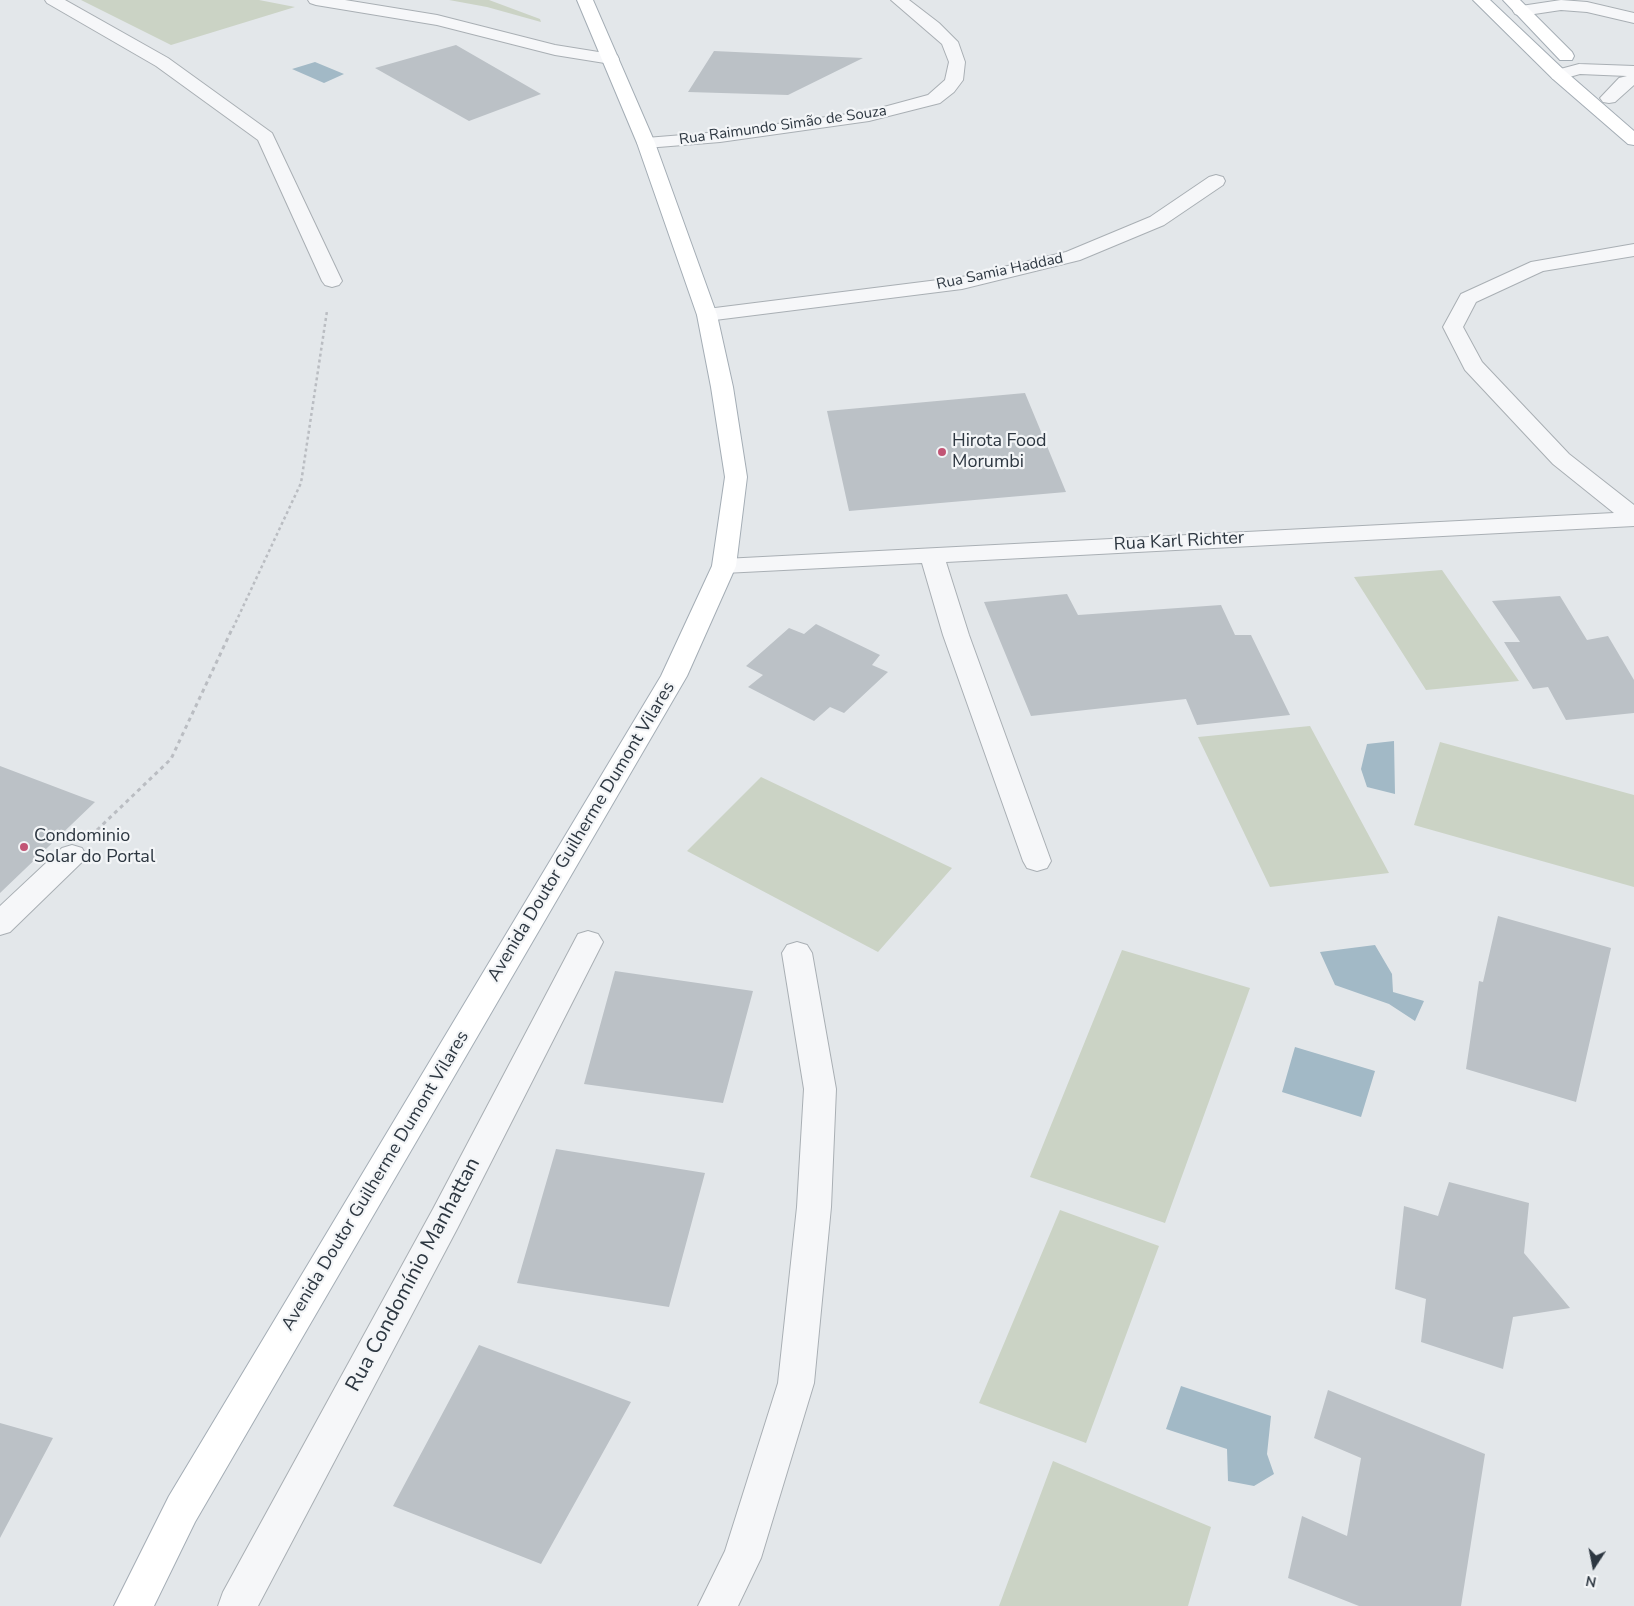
<!DOCTYPE html>
<meta charset="utf-8">
<style>
body{margin:0}
#map{position:relative;width:1634px;height:1606px;overflow:hidden;background:#e3e7ea;font-family:"Nunito Sans",sans-serif}
canvas{display:block}
.north{position:absolute;left:1569px;top:1541px;width:50px;height:50px;-webkit-text-stroke:4px #f3f5f7;paint-order:stroke;rotate:191deg;font-size:14px;font-weight:700;line-height:20px;text-align:center;color:#2d3741}
.north::after{content:'';display:block;margin:auto;width:18px;height:22px;background:#2d3741;clip-path:polygon(50% 0,100% 100%,50% 72%,0 100%)}
</style>
<div id="map">
<canvas width="1634" height="1606"></canvas>
<div class="north">N</div>
</div>
<script>
const ctx = document.querySelector('canvas').getContext('2d');
ctx.lineJoin = 'round';
function fillPath(path, color) {
  ctx.fillStyle = color;
  ctx.fill(path, 'evenodd');
}
function toPath(rows) {
  const path = new Path2D();
  for (const r of rows) {
    path.moveTo(r[0], r[1]);
    for (let i = 2; i < r.length; i += 2) path.lineTo(r[i], r[i + 1]);
  }
  return path;
}
function stroke(path, color, width, dash) {
  ctx.strokeStyle = color;
  ctx.lineWidth = width;
  ctx.lineCap = dash ? 'butt' : 'round';
  ctx.setLineDash(dash || []);
  ctx.stroke(path);
}
function write(font, color, halo, rows, align = 'center') {
  ctx.font = font + ' "Nunito Sans",sans-serif';
  ctx.lineWidth = 4.5;
  ctx.setLineDash([]);
  ctx.textBaseline = 'middle';
  ctx.strokeStyle = halo;
  ctx.fillStyle = color;
  for (const [text, x, y, turn = 0] of rows) {
    ctx.save();
    ctx.translate(x, y);
    ctx.rotate((+turn || 0) * Math.PI / 180);
    ctx.textAlign = isNaN(turn) ? turn : align;
    if (halo) ctx.strokeText(text, 0, 0);
    ctx.fillText(text, 0, 0);
    ctx.restore();
  }
}
fillPath(toPath([
 [81,0,259,0,295,7,171,45],
 [449,0,489,0,540,19,541,22,487,7],
 [1442,570,1519,681,1426,690,1354,577],
 [1310,726,1389,873,1270,887,1198,737],
 [1440,742,1634,795,1634,887,1414,825],
 [761,777,952,868,878,952,687,851],
 [1122,950,1250,988,1165,1223,1030,1177],
 [1060,1210,1159,1246,1086,1443,979,1403],
 [1053,1461,1211,1527,1188,1606,999,1606]
]), '#cbd3c5');
fillPath(toPath([
 [315,62,344,74,324,83,292,69],
 [1394,741,1395,794,1367,787,1361,769,1367,744],
 [1375,945,1392,974,1393,992,1424,1001,1415,1021,1389,1004,1335,985,1320,952],
 [1295,1047,1375,1071,1361,1117,1282,1092],
 [1181,1386,1271,1416,1267,1454,1274,1474,1254,1486,1228,1481,1227,1449,1166,1429]
]), '#a2b9c6');
fillPath(toPath([
 [456,45,541,94,469,121,375,68],
 [714,51,863,58,788,95,688,92],
 [1025,393,1066,492,849,511,827,411],
 [1067,594,1078,615,1221,605,1235,635,1251,635,1290,715,1197,725,1186,699,1031,716,984,602],
 [1560,596,1587,640,1608,636,1634,680,1634,713,1566,720,1548,687,1533,689,1504,642,1520,642,1492,601],
 [816,624,880,655,872,665,888,672,844,713,830,707,814,721,748,687,763,675,746,666,789,628,804,634],
 [0,766,95,802,0,893],
 [1498,916,1611,948,1576,1102,1466,1069,1479,981,1483,982],
 [615,971,753,991,723,1103,584,1084],
 [556,1149,705,1173,669,1307,517,1283],
 [1449,1182,1529,1203,1524,1253,1570,1308,1513,1317,1503,1369,1421,1342,1426,1299,1395,1289,1404,1206,1438,1216],
 [479,1345,631,1402,541,1564,393,1506],
 [1328,1390,1485,1454,1461,1606,1359,1606,1288,1578,1302,1516,1347,1536,1361,1458,1314,1438],
 [0,1423,53,1438,0,1538]
]), '#bbc1c6');
const minor = toPath([
 [45,0,65,0,168,58,272,133,342,281,339,285,332,287,325,285,322,281,258,140,156,66,47,3,45,0],
 [308,0,345,0,437,15,555,45,611,54,617,55,619,59,617,63,611,64,555,55,437,25,316,5,310,3,308,0],
 [891,0,909,0,939,23,958,42,965,62,963,80,954,92,940,103,869,121,720,142,646,148,640,147,637,143,640,139,646,138,720,132,869,111,928,95,945,80,949,62,942,44,891,0],
 [1561,0,1587,2,1634,13,1634,23,1587,12,1561,10,1521,16,1515,14,1513,11,1515,8,1521,6,1561,0],
 [1579,64,1634,66,1634,85,1615,102,1609,103,1603,102,1600,98,1619,78,1627,76,1580,74,1559,80,1553,79,1550,75,1553,71,1579,64],
 [1216,175,1223,177,1225,181,1223,185,1164,225,1080,260,962,289,707,321,700,319,697,315,700,311,707,309,962,277,1066,252,1150,217,1209,177,1216,175],
 [1634,244,1634,256,1543,271,1476,302,1463,327,1482,362,1569,454,1634,505,1634,526,946,562,969,635,1051,861,1047,868,1037,871,1027,868,1023,861,943,635,922,563,724,573,715,571,712,566,715,561,724,559,1614,513,1553,464,1465,370,1443,327,1461,294,1531,262,1634,244],
 [72,845,82,848,86,855,82,862,10,932,0,935,0,906,62,848,72,845],
 [588,931,598,934,603,942,457,1229,258,1606,218,1606,223,1592,433,1209,578,934,588,931],
 [797,942,807,945,812,953,836,1089,831,1207,814,1383,761,1558,738,1606,698,1606,725,1551,778,1383,797,1207,804,1089,782,953,787,945,797,942]
]);
const major = toPath([
 [577,0,593,0,655,143,717,315,733,387,747,477,736,566,687,676,195,1522,154,1606,114,1606,169,1496,661,676,712,566,725,477,711,387,697,315,637,143,577,0],
 [1473,0,1490,0,1565,71,1634,131,1634,145,1628,144,1553,79,1473,0],
 [1503,0,1520,0,1572,52,1574,56,1572,60,1560,60,1503,0]
]);
stroke(minor, '#a9afb4', 2);
stroke(major, '#a4adb5', 2);
stroke(toPath([
 [233,628,301,483,327,311]
]), '#babdc2', 2.5, [3, 3]);
stroke(toPath([
 [97,830,171,759,233,627]
]), '#babdc2', 3, [4, 4]);
fillPath(minor, '#f6f7f9');
fillPath(major, '#fff');
for (const [x, y, r, color] of [
 [942,452,5,"#c25575"],
 [24,847,5,"#c25575"]
]) {
  const dot = new Path2D();
  dot.arc(x, y, r, 0, 2 * Math.PI);
  ctx.fillStyle = color;
  ctx.fill(dot);
  stroke(dot, '#f3f5f7', 2);
}
write('15px', '#2d3741', '#f3f5f7', [
 ["Rua Raimundo Simão de Souza",783,126,-8],
 ["Rua Samia Haddad",1000,272,-12]
]);
write('18px', '#2d3741', '#f3f5f7', [
 ["Hirota Food",952,442],
 ["Morumbi",952,463],
 ["Condominio",34,837],
 ["Solar do Portal",34,858]
], 'left');
write('18px', '#2d3741', '#f3f5f7', [
 ["Rua Karl Richter",1179,542,-3],
 ["Avenida Doutor Guilherme Dumont Vilares",582,832,-59],
 ["Avenida Doutor Guilherme Dumont Vilares",376,1181,-59]
]);
write('21px', '#2d3741', '#f3f5f7', [
 ["Rua Condomínio Manhattan",414,1275,-62]
]);
</script>
